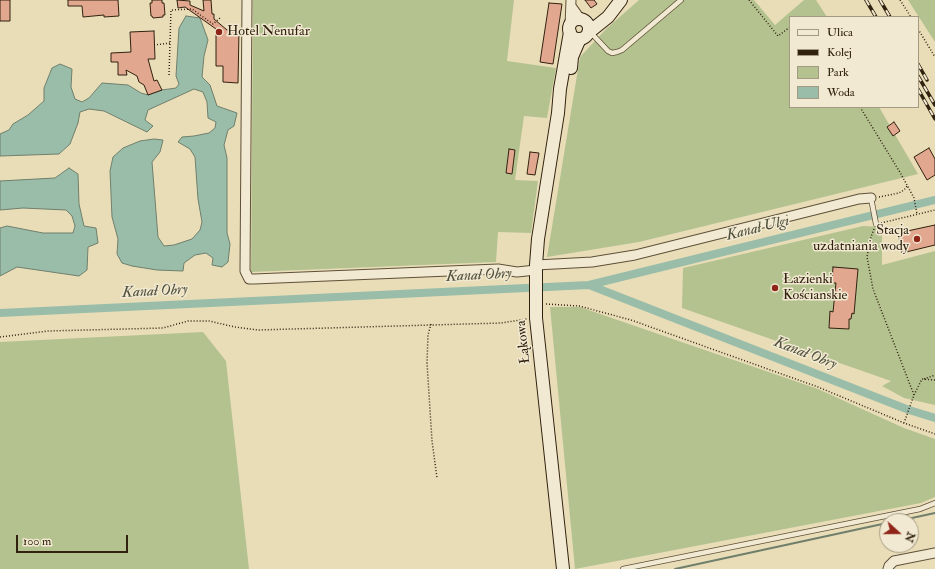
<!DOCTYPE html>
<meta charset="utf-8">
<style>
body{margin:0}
#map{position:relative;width:935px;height:569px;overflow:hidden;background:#e9ddb8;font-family:"IM FELL Double Pica",serif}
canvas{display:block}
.legend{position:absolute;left:789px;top:16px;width:130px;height:92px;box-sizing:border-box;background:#f1e9d1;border:1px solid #a49983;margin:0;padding:5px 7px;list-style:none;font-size:12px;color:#31210f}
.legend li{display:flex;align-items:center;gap:8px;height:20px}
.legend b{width:20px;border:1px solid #a49983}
.north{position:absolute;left:879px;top:513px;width:40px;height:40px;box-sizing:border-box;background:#f1e9d1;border:1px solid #a49983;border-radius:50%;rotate:111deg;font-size:11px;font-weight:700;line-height:16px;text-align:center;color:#31210f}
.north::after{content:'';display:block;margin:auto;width:14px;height:18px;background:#8f2418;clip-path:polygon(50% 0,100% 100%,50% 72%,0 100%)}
.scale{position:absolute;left:16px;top:535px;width:112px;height:18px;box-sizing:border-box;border:2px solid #31210f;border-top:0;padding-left:5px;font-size:12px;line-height:14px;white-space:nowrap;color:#31210f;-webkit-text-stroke:3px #f1e9d1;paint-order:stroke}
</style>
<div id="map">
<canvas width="935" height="569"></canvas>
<ul class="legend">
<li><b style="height:5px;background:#f1e9d1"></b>Ulica</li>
<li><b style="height:5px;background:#31210f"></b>Kolej</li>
<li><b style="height:11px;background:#b4c290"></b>Park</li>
<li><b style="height:11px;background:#99bda9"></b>Woda</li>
</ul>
<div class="north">N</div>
<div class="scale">100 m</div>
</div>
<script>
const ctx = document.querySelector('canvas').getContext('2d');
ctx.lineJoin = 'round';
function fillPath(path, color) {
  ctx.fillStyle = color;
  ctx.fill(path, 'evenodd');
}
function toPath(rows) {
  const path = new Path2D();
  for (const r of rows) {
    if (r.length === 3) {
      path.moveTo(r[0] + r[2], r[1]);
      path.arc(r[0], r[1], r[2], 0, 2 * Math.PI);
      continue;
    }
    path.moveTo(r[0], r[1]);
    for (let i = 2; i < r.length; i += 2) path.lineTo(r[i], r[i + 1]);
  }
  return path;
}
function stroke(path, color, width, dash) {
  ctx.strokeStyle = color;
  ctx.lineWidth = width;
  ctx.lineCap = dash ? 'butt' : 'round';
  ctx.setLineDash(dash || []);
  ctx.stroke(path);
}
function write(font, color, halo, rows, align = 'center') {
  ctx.font = font + ' "IM FELL Double Pica",serif';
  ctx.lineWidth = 3;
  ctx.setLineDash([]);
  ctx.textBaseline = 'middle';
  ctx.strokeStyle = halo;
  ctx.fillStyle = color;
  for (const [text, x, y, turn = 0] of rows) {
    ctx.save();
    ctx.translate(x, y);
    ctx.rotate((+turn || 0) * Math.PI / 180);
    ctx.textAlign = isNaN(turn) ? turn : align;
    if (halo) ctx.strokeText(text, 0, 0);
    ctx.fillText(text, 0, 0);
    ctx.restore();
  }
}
fillPath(toPath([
 [253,0,514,0,507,61,556,68,547,118,524,116,515,180,538,181,531,233,498,232,496,262,251,272],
 [639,0,754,0,775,25,804,0,816,0,827,17,790,17,790,107,879,107,918,174,639,242,547,257,580,57,606,29],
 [908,0,935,0,935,42],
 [863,226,882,227,882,265,935,251,935,405,904,398,882,386,891,381,682,308,683,268],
 [550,307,580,307,818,389,904,428,935,439,935,497,921,503,575,569],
 [203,332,226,361,249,569,0,569,0,342]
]), '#b4c290');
const water = toPath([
 [186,16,200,18,208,40,204,56,202,77,210,85,217,106,237,113,234,126,228,130,224,145,227,158,227,233,230,244,228,262,222,267,212,265,213,258,206,253,195,255,184,263,183,271,157,270,132,266,122,263,117,254,118,239,112,217,110,171,113,157,123,148,140,141,154,139,163,140,160,152,152,162,158,237,164,246,174,245,192,239,200,230,202,222,198,199,195,157,190,149,178,142,182,137,194,136,209,133,215,128,216,122,208,118,207,102,203,92,194,89,148,110,145,120,153,126,147,132,104,111,89,109,80,112,78,123,70,144,59,154,0,156,0,134,9,130,13,124,28,115,44,101,44,88,52,68,60,64,72,69,71,87,75,99,82,102,89,98,102,83,128,85,141,93,148,95,162,90,176,88,179,84,176,76,179,28,186,16],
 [69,168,78,174,79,204,84,226,96,228,98,243,88,247,87,270,79,276,17,267,0,276,0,228,7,226,43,233,73,233,75,226,72,216,66,210,23,208,0,210,0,181,55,178,69,168]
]);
fillPath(water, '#99bda9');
stroke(water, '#6f7f6b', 1);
stroke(toPath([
 [898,521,935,513],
 [675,569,887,523]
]), '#6f7f6b', 2);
stroke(toPath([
 [589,285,935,200],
 [0,313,589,285,909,410,935,418]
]), '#99bda9', 8);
const building = toPath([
 [0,0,10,0,10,21,0,21,0,0],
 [68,0,118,0,119,16,104,17,104,15,83,17,82,6,68,6,68,0],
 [152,0,162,0,162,3,164,3,165,15,163,15,163,17,153,18,152,16,151,16,150,3,152,3,152,0],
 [177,0,190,1,190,5,204,11,203,0,211,0,212,14,214,14,214,19,227,30,239,30,238,83,223,82,223,66,216,66,216,29,185,7,178,8,177,0],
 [585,0,594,0,597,4,591,8,585,0],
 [549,3,562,4,553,64,540,62,549,3],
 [154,31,155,59,148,59,154,81,157,80,162,90,148,95,144,85,139,82,137,76,126,70,127,75,118,75,118,62,111,62,111,53,131,52,130,32,154,31],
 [894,122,900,131,893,136,887,127,894,122],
 [929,148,935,159,935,175,927,180,914,157,929,148],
 [509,149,515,150,512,174,506,173,509,149],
 [530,152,539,153,535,175,527,174,530,152],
 [935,225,935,245,902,253,898,233,935,225],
 [833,267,858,269,854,314,852,313,851,319,849,319,849,329,829,328,830,311,833,312,836,283,832,283,833,267]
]);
fillPath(building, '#e1a88f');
stroke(building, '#31210f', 1);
const lane = toPath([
 [589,33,594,36,608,51,612,53,617,52,622,50,681,0],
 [871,198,876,224],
 [623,569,920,509,935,503]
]);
const street = toPath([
 [247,0,245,271,249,279,254,279,498,269,517,272,536,270],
 [571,6,581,20],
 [570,26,571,0],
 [536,265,592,262,635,255,859,199,871,198],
 [888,569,889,566,894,561,935,553]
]);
const secondary = toPath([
 [579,29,10],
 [588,33,608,17,621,0],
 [571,68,572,57,578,43,580,39],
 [563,569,536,318,536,265,538,239,558,113,560,89,570,32]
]);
stroke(lane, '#5f5039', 6);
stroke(street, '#5f5039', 11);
stroke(secondary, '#31210f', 14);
stroke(toPath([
 [749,0,778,36,790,27],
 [900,0,911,17],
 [918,29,935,57],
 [154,45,170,43],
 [169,75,171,10,192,9,213,24,220,18],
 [860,107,901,174,914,198,917,214],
 [879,197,899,193,904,190,907,186],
 [881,223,935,210],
 [874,229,871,237,867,257,873,289,914,395,904,423],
 [546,304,579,306,631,320,818,387,904,423,935,434],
 [431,324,428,335,427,363,432,441,437,478],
 [0,337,48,331,163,328,188,321,209,321,235,327,258,330,501,323,527,319],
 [924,379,935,375],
 [914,395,922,379,935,380]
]), '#31210f', 1.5, [1, 2]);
stroke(lane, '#f1e9d1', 4.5);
stroke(street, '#f1e9d1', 9);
stroke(secondary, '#f1e9d1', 12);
const rail = toPath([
 [866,0,876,17],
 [880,0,890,17],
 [918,64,927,80],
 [918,76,935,105],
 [918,89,935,119]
]);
stroke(rail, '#31210f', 3.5);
stroke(rail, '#f1e9d1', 2, [6]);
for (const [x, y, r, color] of [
 [219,32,4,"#8f2418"],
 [917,239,4,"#8f2418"],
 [775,288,4,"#8f2418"]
]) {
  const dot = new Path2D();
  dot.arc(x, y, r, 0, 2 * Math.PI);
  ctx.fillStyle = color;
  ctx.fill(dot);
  stroke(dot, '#f1e9d1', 1.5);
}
write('14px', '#31210f', '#f1e9d1', [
 ["Hotel Nenufar",227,32],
 ["Stacja",909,231,"right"],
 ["uzdatniania wody",909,247,"right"],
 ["Łazienki",783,280],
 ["Kościanskie",783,296]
], 'left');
write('14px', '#31210f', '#f1e9d1', [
 ["Łąkowa",524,342,-96]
]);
write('italic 15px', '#50503d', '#f1e9d1', [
 ["Kanał Ulgi",758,229,-14],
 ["Kanał Obry",479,276,-3],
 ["Kanał Obry",155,292,-3],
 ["Kanał Obry",805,354,21]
]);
</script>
